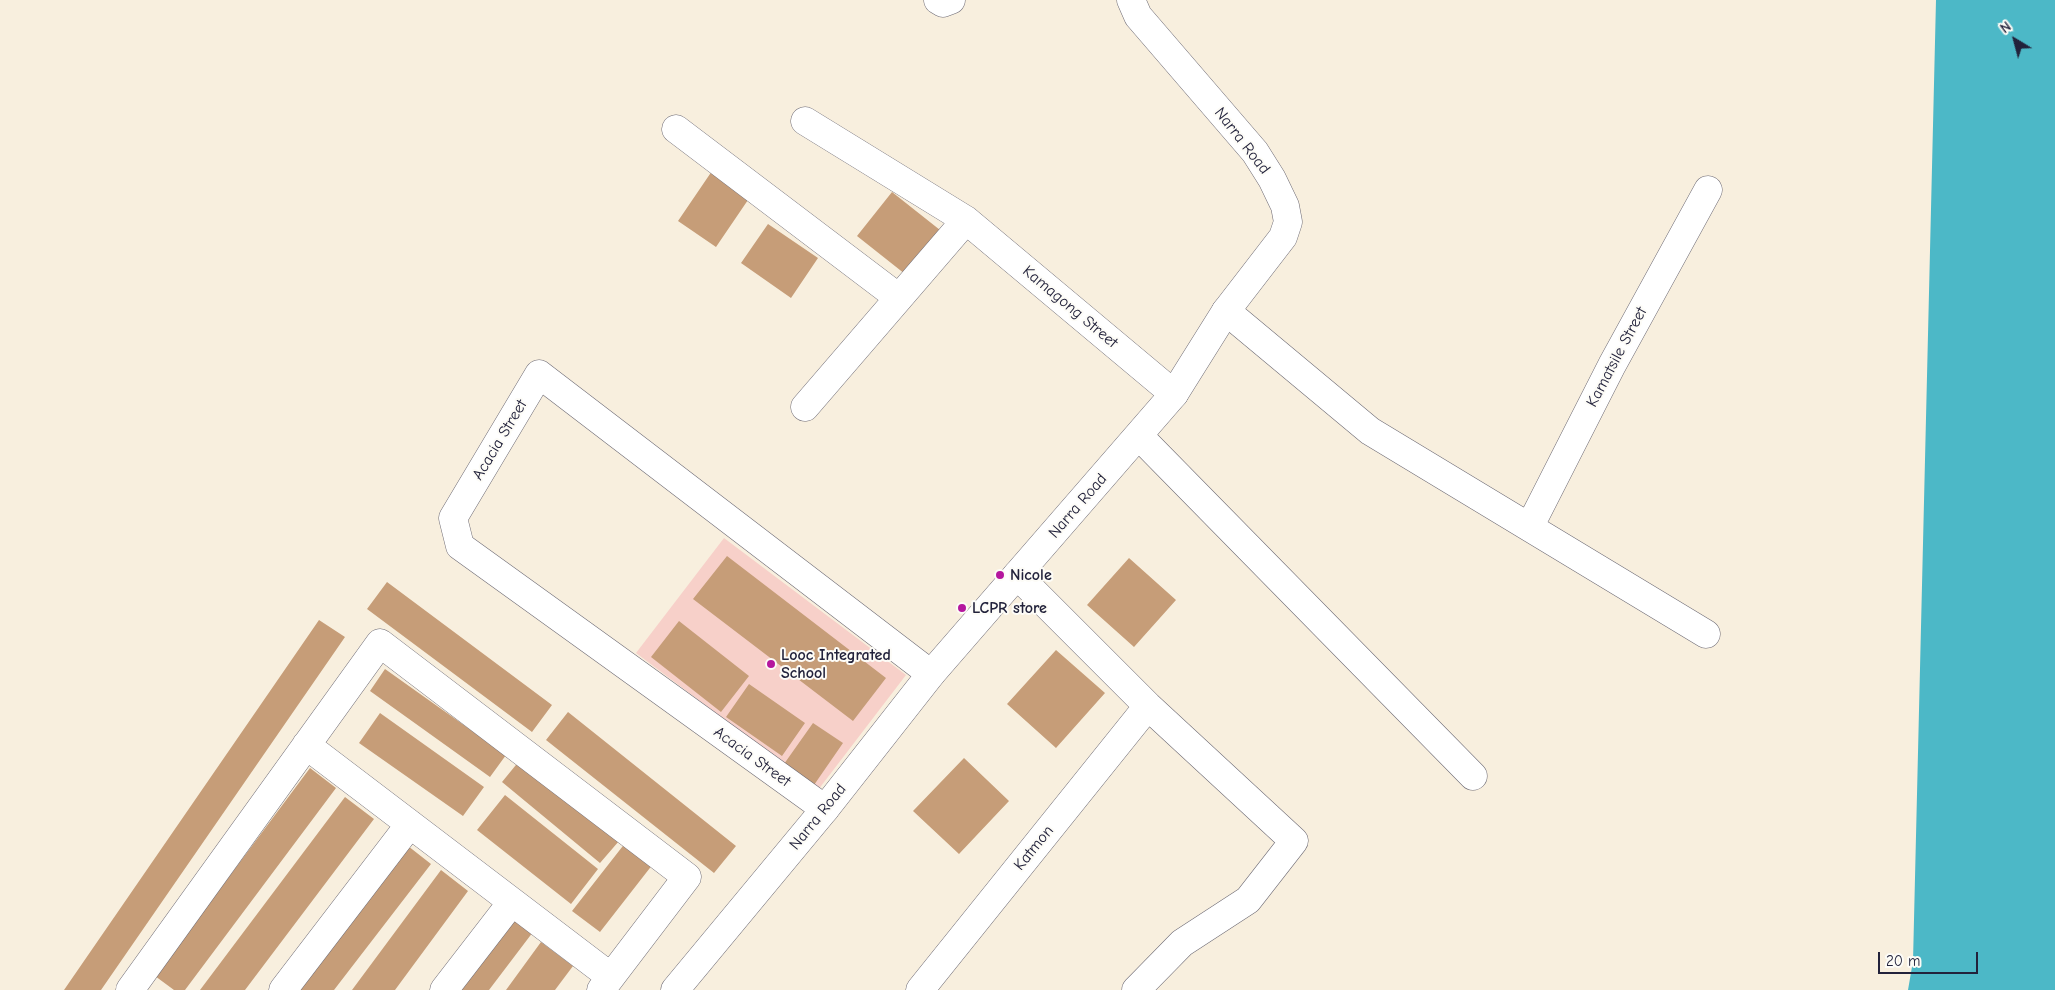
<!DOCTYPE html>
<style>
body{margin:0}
#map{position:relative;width:2055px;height:990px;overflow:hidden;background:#f8efde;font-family:"Comic Neue",sans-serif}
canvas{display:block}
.north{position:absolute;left:1990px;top:15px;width:50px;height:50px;-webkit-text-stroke:4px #fdfcf7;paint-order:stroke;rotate:323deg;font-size:14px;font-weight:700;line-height:20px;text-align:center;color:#22223b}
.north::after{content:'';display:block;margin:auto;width:18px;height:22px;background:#22223b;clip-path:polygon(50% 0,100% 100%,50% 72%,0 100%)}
.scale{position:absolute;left:1878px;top:952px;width:100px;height:22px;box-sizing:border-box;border:2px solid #22223b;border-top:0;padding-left:6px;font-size:15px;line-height:18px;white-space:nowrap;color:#22223b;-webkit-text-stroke:4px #fdfcf7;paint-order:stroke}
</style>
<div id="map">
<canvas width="2055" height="990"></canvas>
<div class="north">N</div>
<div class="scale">20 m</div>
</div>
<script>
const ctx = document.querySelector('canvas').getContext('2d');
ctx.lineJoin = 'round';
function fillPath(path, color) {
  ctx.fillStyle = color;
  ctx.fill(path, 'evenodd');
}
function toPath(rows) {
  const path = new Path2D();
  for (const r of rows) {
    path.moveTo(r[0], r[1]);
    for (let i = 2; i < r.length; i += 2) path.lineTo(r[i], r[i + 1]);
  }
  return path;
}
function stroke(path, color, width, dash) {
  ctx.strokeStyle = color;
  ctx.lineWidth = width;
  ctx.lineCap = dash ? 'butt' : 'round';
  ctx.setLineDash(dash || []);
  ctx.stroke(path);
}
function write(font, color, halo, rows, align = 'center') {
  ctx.font = font + ' "Comic Neue",sans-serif';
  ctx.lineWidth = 4;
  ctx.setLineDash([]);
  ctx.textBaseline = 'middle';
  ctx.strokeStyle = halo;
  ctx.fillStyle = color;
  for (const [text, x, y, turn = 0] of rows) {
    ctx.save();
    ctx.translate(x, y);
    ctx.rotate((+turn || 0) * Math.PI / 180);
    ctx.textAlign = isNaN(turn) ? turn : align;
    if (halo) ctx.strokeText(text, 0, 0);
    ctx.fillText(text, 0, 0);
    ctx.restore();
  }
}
fillPath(toPath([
 [724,538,906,675,818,790,636,653]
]), '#f7d0c9');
fillPath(toPath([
 [1936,0,2055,0,2055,990,1908,990,1913,961]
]), '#4cb8c7');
fillPath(toPath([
 [712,171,750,197,716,247,678,221],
 [892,192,940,230,905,274,857,236],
 [768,224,818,258,791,298,741,263],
 [727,556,886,678,853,721,693,599],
 [1129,558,1176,600,1134,647,1087,605],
 [387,582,552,705,532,732,367,609],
 [319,620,345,637,101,990,64,990],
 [679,621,749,676,721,712,651,657],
 [1056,650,1105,693,1056,748,1007,704],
 [385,669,506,755,490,777,370,691],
 [749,684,805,723,782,756,726,717],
 [568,712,736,846,714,873,546,740],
 [380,713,484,787,463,816,359,743],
 [813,723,843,743,814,785,784,764],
 [964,758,1009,801,959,854,913,811],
 [520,760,619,841,600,863,502,782],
 [310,768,336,788,185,990,174,990,155,976],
 [505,795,598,869,571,904,477,830],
 [345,797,374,819,245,990,200,990],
 [626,842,653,864,600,932,572,911],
 [408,846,431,864,334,990,297,990],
 [441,870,468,891,395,990,352,990],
 [509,914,533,932,489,990,450,990],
 [541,942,573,966,555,990,506,990]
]), '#c69d78');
const minor = toPath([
 [938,0,943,3,951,0],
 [805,121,966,220,1174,394],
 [676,129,899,298],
 [1226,311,1370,431,1706,634],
 [805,407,966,220],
 [1139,436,1473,776],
 [1530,526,1612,365,1708,190],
 [1017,575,1148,706,1294,841,1248,900,1182,943,1136,990],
 [306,745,611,977],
 [825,809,460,546,453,518,539,374,931,674],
 [130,990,380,643,687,877,601,990],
 [283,990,410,824],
 [444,990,512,902],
 [920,990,1148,706]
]);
const secondary = toPath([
 [675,990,825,809,931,674,1174,394,1226,311,1283,237,1288,222,1285,206,1272,179,1255,152,1138,16,1131,0]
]);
stroke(minor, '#6d6a74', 29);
stroke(secondary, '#6d6a74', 29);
stroke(minor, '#fff', 28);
stroke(secondary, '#fff', 28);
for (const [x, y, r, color] of [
 [1000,575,5,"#b5179e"],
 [962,608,5,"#b5179e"],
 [771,664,5,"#b5179e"]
]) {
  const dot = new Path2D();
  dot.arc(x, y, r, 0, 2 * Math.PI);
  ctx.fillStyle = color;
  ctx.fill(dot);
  stroke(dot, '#fdfcf7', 2);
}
write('16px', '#22223b', '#fdfcf7', [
 ["Narra Road",1242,141,52],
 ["Kamagong Street",1070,307,40],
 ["Kamatsile Street",1617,357,-62],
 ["Acacia Street",500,440,-59],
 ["Narra Road",1078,506,-49],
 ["Acacia Street",752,757,36],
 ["Narra Road",818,817,-51],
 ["Katmon",1034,848,-51]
]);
write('bold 16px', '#22223b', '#fdfcf7', [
 ["Nicole",1010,575],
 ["LCPR store",972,608],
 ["Looc Integrated",781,655],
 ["School",781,673]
], 'left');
</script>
